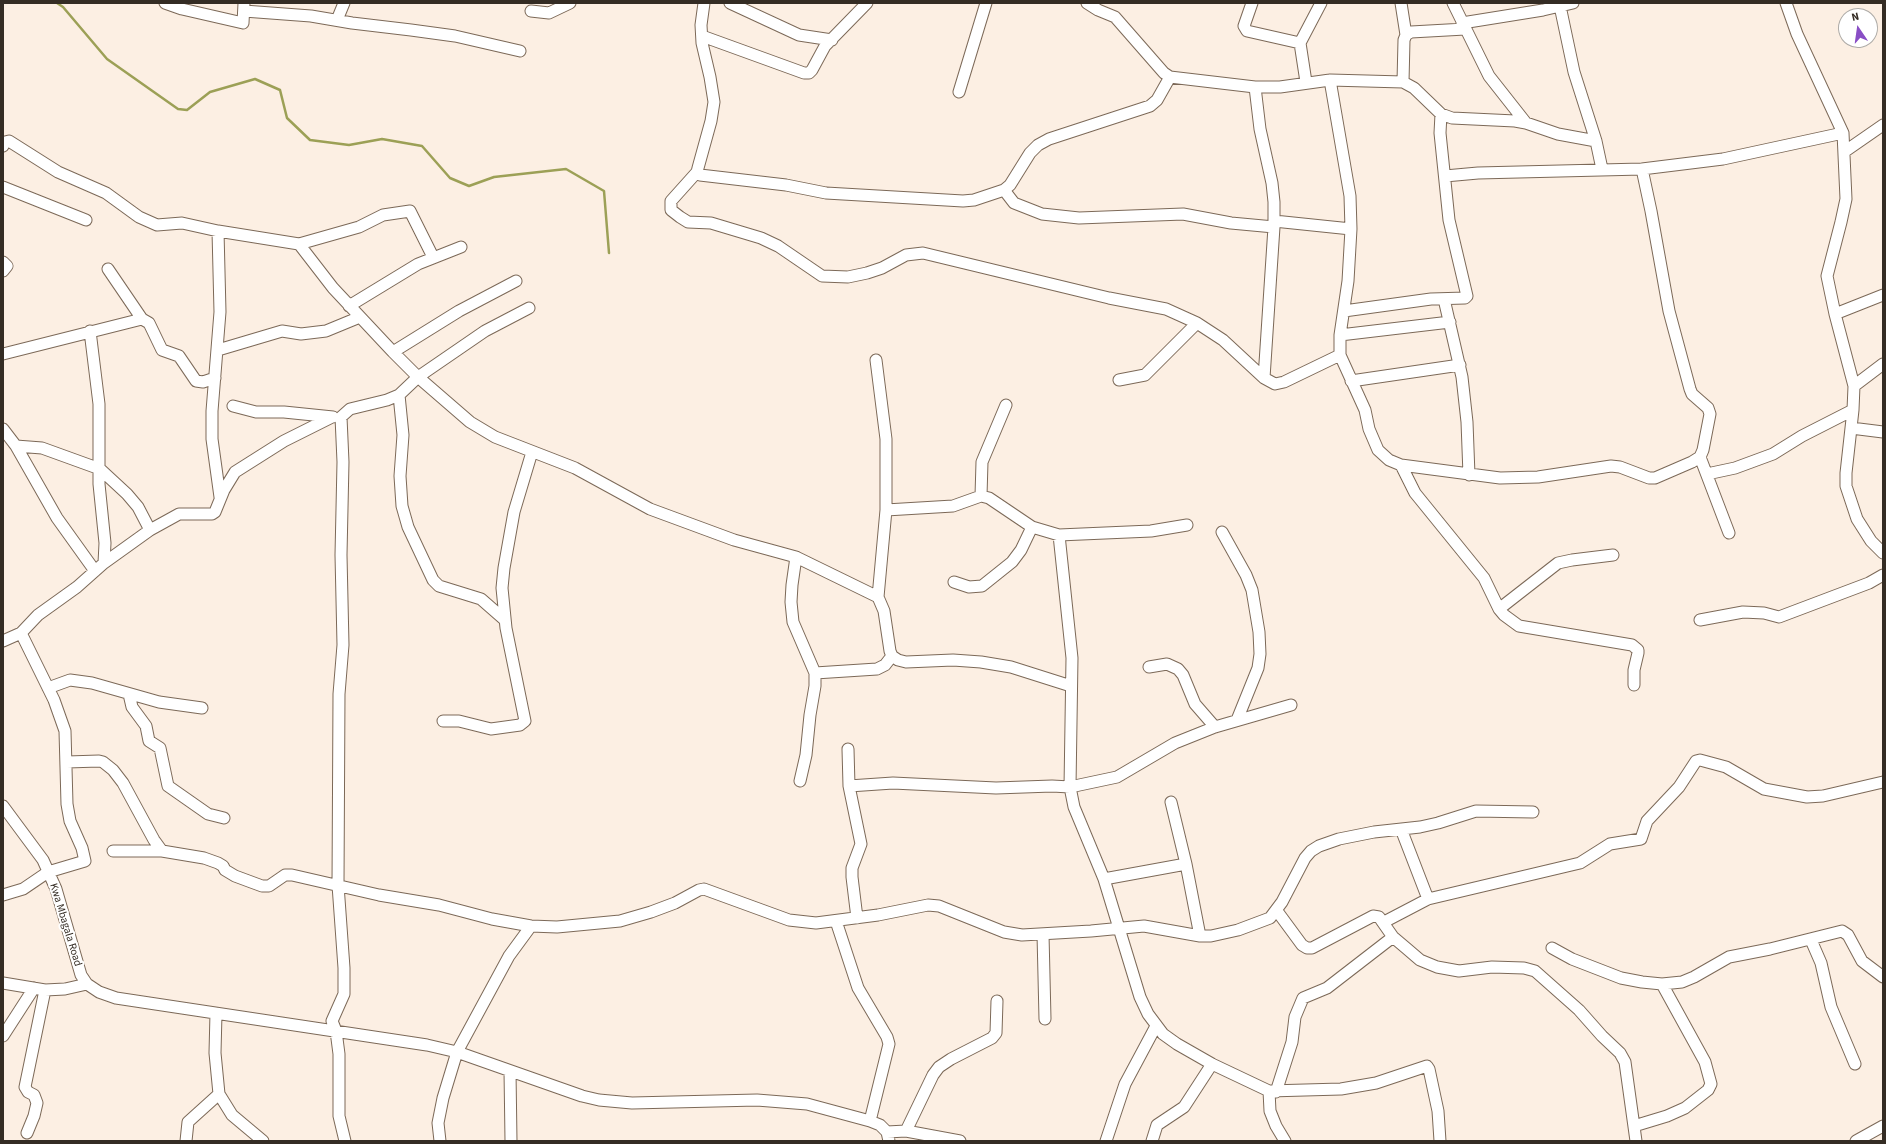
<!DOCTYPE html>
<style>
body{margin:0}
#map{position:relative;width:1886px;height:1144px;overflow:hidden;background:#fcefe3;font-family:"Source Sans 3",sans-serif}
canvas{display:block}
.frame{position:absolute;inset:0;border:4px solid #342c24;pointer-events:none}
.north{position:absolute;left:1838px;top:8px;width:40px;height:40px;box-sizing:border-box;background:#fff;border:1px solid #aeaba7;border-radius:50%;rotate:347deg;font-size:11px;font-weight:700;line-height:16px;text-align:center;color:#342c24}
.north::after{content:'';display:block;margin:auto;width:14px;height:18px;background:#894ec5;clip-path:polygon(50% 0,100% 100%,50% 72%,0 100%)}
</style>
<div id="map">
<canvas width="1886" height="1144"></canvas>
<div class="frame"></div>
<div class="north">N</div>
</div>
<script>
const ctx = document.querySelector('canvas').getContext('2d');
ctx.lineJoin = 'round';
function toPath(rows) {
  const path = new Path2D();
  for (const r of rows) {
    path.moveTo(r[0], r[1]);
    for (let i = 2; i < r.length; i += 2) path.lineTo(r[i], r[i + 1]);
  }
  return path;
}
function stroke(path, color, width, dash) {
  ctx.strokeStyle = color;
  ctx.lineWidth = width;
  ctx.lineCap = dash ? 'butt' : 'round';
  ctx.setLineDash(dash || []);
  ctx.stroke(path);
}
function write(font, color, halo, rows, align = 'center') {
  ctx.font = font + ' "Source Sans 3",sans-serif';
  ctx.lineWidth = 4;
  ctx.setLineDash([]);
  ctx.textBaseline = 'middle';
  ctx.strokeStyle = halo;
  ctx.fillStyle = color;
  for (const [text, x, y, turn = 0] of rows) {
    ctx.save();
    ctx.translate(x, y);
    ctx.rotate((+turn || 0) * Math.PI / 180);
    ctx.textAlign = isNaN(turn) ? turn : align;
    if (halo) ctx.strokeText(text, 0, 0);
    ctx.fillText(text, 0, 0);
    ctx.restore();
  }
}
stroke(toPath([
 [57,3,63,7,107,59,178,109,187,110,210,92,255,79,280,90,287,118,310,140,349,145,382,139,422,146,450,178,469,186,494,177,566,169,604,191,609,253]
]), '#9ca056', 2.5);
const minor = toPath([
 [165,3,182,9,243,23,244,3],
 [704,3,701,25,702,43,710,77,714,102,711,121,698,168,697,172,700,175,786,185,826,193,963,201,974,200,1004,190,1010,185,1030,153,1038,145,1049,139,1150,106,1157,100,1170,77],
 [730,3,799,35,832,40],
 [1087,3,1098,10,1115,17,1164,73,1170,77,1255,87,1280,87,1330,80,1403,82,1414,88,1441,114,1452,118,1515,121,1526,123,1558,134,1596,141],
 [1252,3,1244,26,1247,31,1300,43],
 [1401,3,1406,35],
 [1453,3,1489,76,1526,123],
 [1786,3,1797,34,1843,133,1846,199,1841,222,1827,276,1835,314,1854,386,1853,410,1846,473,1846,486,1857,519,1871,541,1883,553],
 [1560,6,1574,72,1596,141,1602,169],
 [244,11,311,16,352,23,411,30,455,36,520,51],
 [531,11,549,13,570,3],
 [337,20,344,3],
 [1462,23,1543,10,1573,3],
 [702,36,804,73,809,73,812,70,825,46,867,3],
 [1330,80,1350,196,1351,229,1348,281,1340,335,1340,355,1365,410,1369,429,1378,450,1389,460,1401,465,1500,478,1538,477,1611,466,1620,467,1649,478,1655,478,1692,462,1700,457,1703,450,1710,414,1708,408,1692,394,1690,389,1669,311,1651,211,1642,169],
 [1306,82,1300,43,1321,3],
 [1403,82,1404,40,1406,35,1411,32,1465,29],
 [1255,87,1260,129,1272,183,1274,202,1274,227,1264,378],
 [959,92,986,3],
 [3,146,5,142,9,141,58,172,106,193,139,217,157,225,182,223,218,231,299,244,333,288,393,352,418,377,470,422,495,437,575,468,650,509,734,540,796,557,878,597,884,611,890,651,892,656,898,660,906,662,953,660,981,662,1011,667,1071,686],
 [1844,152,1883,125],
 [697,172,671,201,671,210,680,217,688,222,711,223,761,238,778,246,822,276,848,277,867,273,882,268,906,255,923,253,1109,298,1166,309,1197,323,1223,340,1264,378,1275,384,1284,382,1340,355],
 [1445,176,1478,173,1642,169,1723,159,1843,133],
 [3,187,86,220],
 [1004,190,1014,203,1042,214,1079,218,1183,214,1231,223,1274,227],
 [1274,221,1351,229],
 [218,231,220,312,212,411,212,439,220,497],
 [299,244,359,227,383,215,410,211,433,257],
 [3,262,7,266,3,271],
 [108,269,142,319],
 [1444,299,1462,377,1467,422,1469,475],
 [349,306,418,264,461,247],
 [1344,311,1431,299,1465,298,1467,296,1449,220,1440,133,1441,114],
 [1835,314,1883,295],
 [90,331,99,404,99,484,105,543,104,563],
 [1340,335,1450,322],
 [218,350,282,331,301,334,326,331,360,317],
 [393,352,459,311,516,281],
 [3,354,142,319,149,323,162,350,179,356,196,381,203,382,215,378],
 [876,360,886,439,886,510,878,597],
 [1119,380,1145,375,1197,323],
 [1351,381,1460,365],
 [1854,386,1883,364],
 [399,395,403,435,400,476,402,506,408,527,433,580,439,586,481,599,505,620],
 [233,406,256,412,284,412,333,417],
 [1851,428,1883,432],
 [3,429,16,446,57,518,95,571],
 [16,446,42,448,100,469,127,494,138,507,150,530],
 [1700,457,1729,533],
 [1401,465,1415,493,1484,578,1499,609,1504,615,1519,626,1632,645,1638,650,1638,653,1634,670,1634,685],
 [1707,474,1735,468,1773,454,1802,436,1853,410],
 [981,496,982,462,1006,405],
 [886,510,953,506,981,496,989,498,1032,527,1059,535,1151,531,1187,525],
 [1222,532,1246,575,1252,590,1259,632,1260,654,1258,668,1237,720],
 [1059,535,1072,658,1070,787,1074,807,1104,879,1140,997,1148,1014,1163,1034,1177,1044,1212,1064,1269,1091,1341,1089,1376,1083,1427,1066,1429,1069,1438,1111,1440,1141],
 [796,557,792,585,791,602,793,622,815,673,815,686,810,715,806,755,800,781],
 [954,582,969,587,982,586,1012,562,1021,550,1032,527],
 [1499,609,1558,563,1572,560,1613,555],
 [1700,620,1743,612,1764,613,1779,617,1869,583,1883,575],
 [3,641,21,633,38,615,77,587,104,563,150,530,179,514,212,514,215,512,224,490,235,472,284,441,332,417],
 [1149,667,1167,664,1178,669,1183,675,1195,704,1215,727],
 [815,673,877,669,885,665,892,656],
 [48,688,70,680,92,683,159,702,202,708],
 [129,694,132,707,146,726,149,741,160,748,168,786,208,814,224,818],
 [443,721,459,721,491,729,520,725,525,721,506,628,502,588,504,568,514,512,532,452],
 [848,749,849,786,861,844,852,868,852,877,857,918],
 [67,762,99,761,103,762,113,770,123,783,154,840,162,851],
 [849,786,893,783,996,788,1052,786,1070,787,1117,777,1175,743,1215,727,1291,705],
 [1171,802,1186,864,1200,936],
 [3,806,43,860,56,889,81,975,87,984,99,992,116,998,427,1045,457,1052,582,1096,599,1100,632,1103,757,1100,807,1104,870,1121,880,1125,887,1132,889,1141],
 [1401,829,1428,899],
 [113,851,162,851,204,858,218,863,223,866,225,870,235,876,262,886,269,886,285,875,292,875,379,895,439,905,492,919,531,926,557,927,620,921,651,912,675,903,699,890,704,889,789,920,816,923,878,915,928,905,939,906,1004,932,1022,935,1091,931,1144,926,1200,936,1211,936,1238,930,1270,918,1282,902,1305,858,1311,851,1319,846,1339,839,1374,832,1420,827,1438,823,1476,811,1533,812],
 [1104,879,1186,864],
 [3,895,23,889,48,872,85,861,82,848,70,821,67,804,65,731,54,700,21,633],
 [1277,911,1302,945,1307,948,1312,948,1373,916,1379,917,1393,937,1406,948,1420,960,1437,967,1459,971,1492,967,1524,968,1535,971,1579,1010,1602,1036,1620,1053,1625,1062,1636,1141],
 [836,921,858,988,887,1037,889,1044,870,1121],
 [1384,922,1428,899,1580,863,1610,844,1641,839,1647,821,1679,787,1696,761,1700,760,1726,767,1764,789,1807,797,1823,796,1883,782],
 [1043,934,1045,1019],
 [1811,940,1821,963,1831,1007,1855,1064],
 [1552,948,1572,959,1621,978,1642,982,1662,984,1682,982,1694,977,1729,957,1770,949,1842,931,1848,935,1862,961,1883,977],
 [3,983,45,990,65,989,87,984],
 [216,1013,215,1053,219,1094,232,1115,263,1141],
 [3,1036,34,988],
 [510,1071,511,1141],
 [1269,1091,1270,1111,1276,1126,1285,1141],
 [1276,1092,1292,1042,1295,1017,1303,998,1327,988,1393,937],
 [1634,1126,1667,1116,1685,1108,1708,1090,1711,1084,1705,1062,1662,984],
 [906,1131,933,1075,939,1067,951,1059,992,1038,996,1033,997,1001],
 [887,1132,906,1131,960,1141],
 [27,1133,34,1116,37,1103,34,1095,28,1092,25,1087,45,990],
 [186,1141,188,1122,219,1094],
 [345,1141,339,1116,339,1054,336,1031,332,1021,344,994,344,968,338,885,339,694,343,645,341,555,343,462,341,417,350,409,387,400,399,395,418,377,485,331,529,308],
 [440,1141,438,1123,443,1098,457,1052,509,956,531,926],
 [1106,1141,1125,1084,1156,1026],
 [1152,1141,1157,1125,1184,1107,1212,1064],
 [1856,1141,1883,1126]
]);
stroke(minor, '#7c6958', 13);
stroke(minor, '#fff', 11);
write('11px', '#342c24', '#fff', [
 ["Kwa Mbagala Road",65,925,73]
]);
</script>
